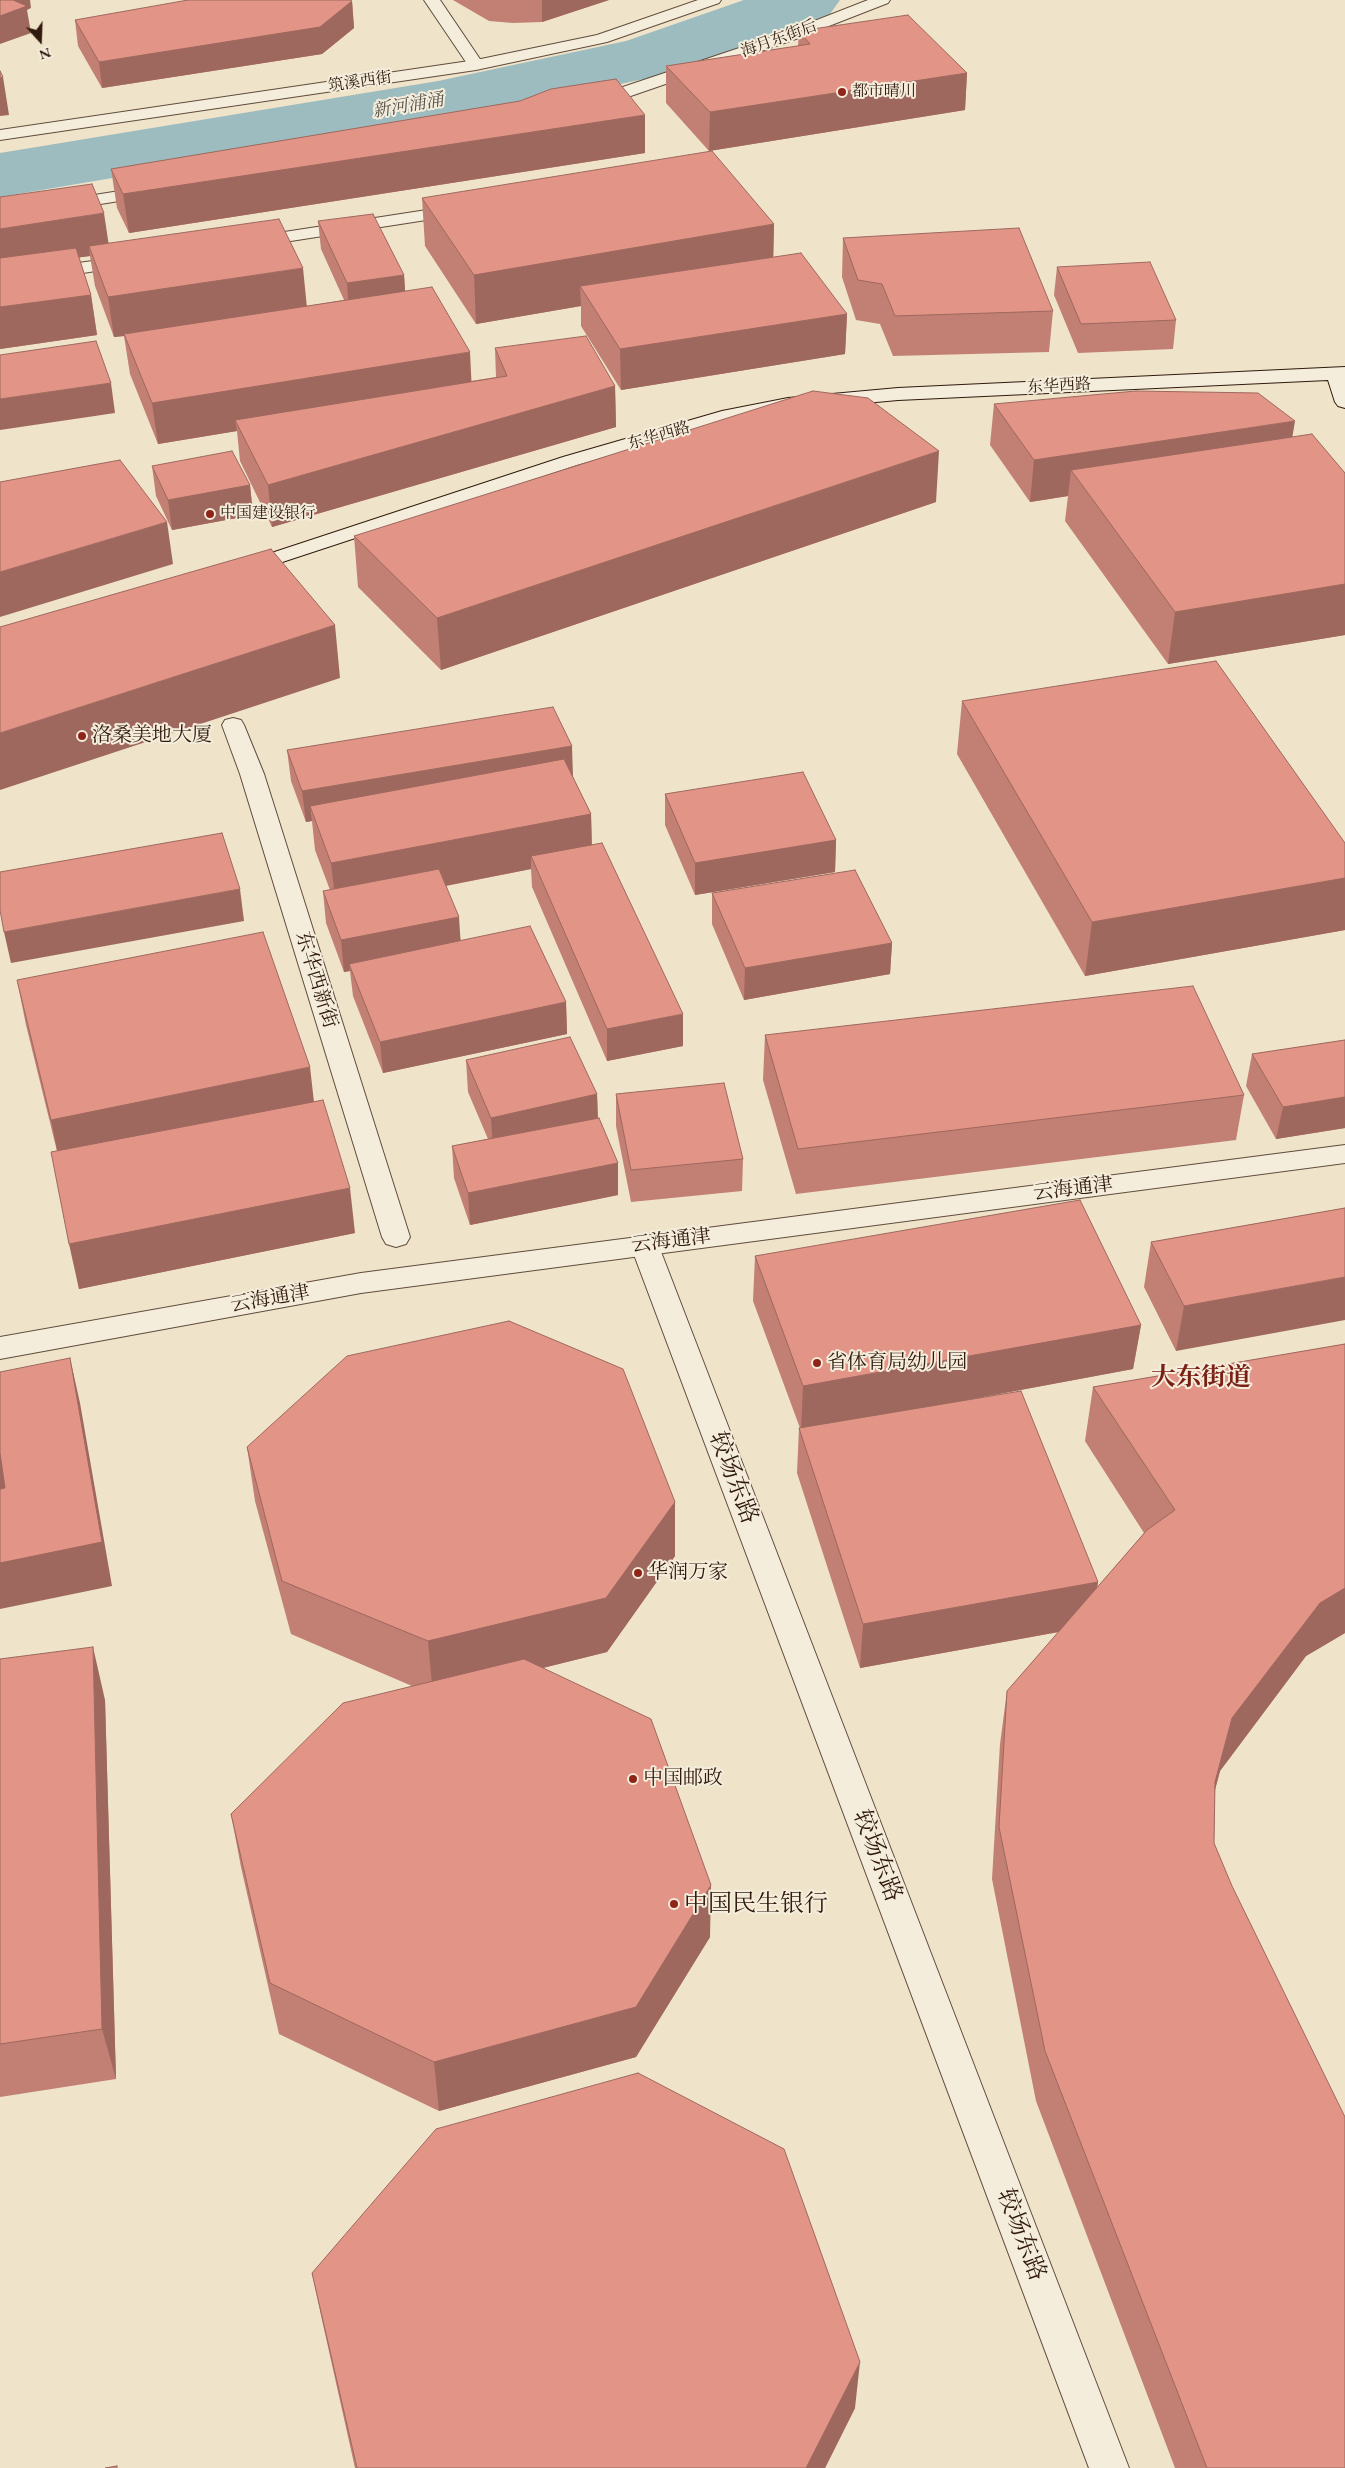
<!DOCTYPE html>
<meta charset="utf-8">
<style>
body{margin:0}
#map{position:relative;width:1345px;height:2468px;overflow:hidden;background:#efe3c9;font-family:"EB Garamond",serif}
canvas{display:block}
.north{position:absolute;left:15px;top:15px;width:50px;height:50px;-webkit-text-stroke:4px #f5eddc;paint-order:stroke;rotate:160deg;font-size:14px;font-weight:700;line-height:20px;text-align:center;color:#301a0d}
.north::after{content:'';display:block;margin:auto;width:18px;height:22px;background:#301a0d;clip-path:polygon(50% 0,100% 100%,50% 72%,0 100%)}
</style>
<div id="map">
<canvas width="1345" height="2468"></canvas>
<div class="north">N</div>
</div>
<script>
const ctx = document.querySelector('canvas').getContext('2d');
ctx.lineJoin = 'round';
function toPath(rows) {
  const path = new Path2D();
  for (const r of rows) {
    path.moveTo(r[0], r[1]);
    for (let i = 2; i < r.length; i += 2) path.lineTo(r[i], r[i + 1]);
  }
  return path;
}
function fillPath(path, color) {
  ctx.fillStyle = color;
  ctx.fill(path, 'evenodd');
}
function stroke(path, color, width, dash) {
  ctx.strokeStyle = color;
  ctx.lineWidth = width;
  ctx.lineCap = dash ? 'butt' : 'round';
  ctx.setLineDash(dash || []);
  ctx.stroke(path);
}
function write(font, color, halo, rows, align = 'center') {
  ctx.font = font + ' "EB Garamond","Noto Serif SC",serif';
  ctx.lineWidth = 4;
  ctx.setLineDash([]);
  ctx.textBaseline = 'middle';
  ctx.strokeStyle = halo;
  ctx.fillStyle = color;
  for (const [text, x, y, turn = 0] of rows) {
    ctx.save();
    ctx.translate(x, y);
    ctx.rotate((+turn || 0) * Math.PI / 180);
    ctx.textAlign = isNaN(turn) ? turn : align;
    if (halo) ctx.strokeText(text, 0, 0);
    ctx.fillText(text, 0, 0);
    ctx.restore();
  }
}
fillPath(toPath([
 [744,0,840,0,830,14,668,73,644,79,438,123,0,197,0,153,438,81,626,41,744,0]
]), '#9dbcbf');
const lane = toPath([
 [424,0,440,0,484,65,482,68,470,68,424,0],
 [459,205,465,206,468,210,465,214,252,247,246,246,243,242,246,238,252,237,459,205],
 [128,256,134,257,137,261,134,265,0,286,0,274,128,256],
 [233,718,241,720,244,725,264,774,410,1237,406,1244,396,1247,386,1244,382,1237,240,774,222,725,225,720,233,718],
 [1345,1145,1345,1163,361,1293,0,1359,0,1337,361,1273,1345,1145]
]);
const street = toPath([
 [698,0,721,0,719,3,607,42,476,70,0,140,0,130,476,60,597,35,698,0],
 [868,0,890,0,888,3,793,40,596,108,584,108,582,104,584,100,781,34,868,0],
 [151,186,157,187,160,191,157,195,0,220,0,210,151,186],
 [644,1234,654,1237,658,1244,1129,2468,1089,2468,630,1244,634,1237,644,1234]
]);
const secondary = toPath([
 [1345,367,1345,408,1338,406,1335,402,1328,380,898,400,788,410,732,420,577,465,249,573,242,575,235,573,231,569,235,565,563,457,722,411,788,398,898,388,1345,367]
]);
stroke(lane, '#604c3c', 2);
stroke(street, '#604c3c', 2);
stroke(secondary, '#301a0d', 2);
fillPath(lane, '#f5eddc');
fillPath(street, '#f5eddc');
fillPath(secondary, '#f5eddc');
fillPath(toPath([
 [453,0,609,0,542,22,513,23,489,21],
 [352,1,354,28,322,54,102,88,78,46,75,20],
 [799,31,967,73,965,110,709,151,666,103,666,66,798,46],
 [645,115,645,153,129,233,117,208,111,169],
 [0,197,109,243,307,306,344,300,321,249,318,221,404,275,405,291,471,381,496,377,495,348,615,386,616,427,272,527,240,461,237,431,158,444,130,374,124,336,114,337,95,286,90,256,79,257,91,295,97,335,0,349],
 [422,198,774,224,773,257,847,314,845,354,621,390,581,326,581,306,476,324,425,246],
 [843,238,1053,311,1049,352,893,356,880,324,856,320,842,277],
 [1057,267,1176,320,1173,349,1078,353,1054,295],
 [994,404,1293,437,1345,473,1345,635,1168,664,1065,521,1068,496,1030,502,990,445],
 [152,466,250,485,253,515,172,530,156,496],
 [936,502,441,670,358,587,354,536],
 [962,701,1345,843,1345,930,1085,976,957,754],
 [572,746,572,776,591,814,592,845,683,1046,607,1061,532,887,531,869,446,886,461,941,566,1002,567,1034,383,1073,353,996,350,971,344,972,326,923,323,891,330,890,315,850,312,821,306,822,291,781,287,750],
 [665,794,836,840,835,872,695,895,665,825],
 [712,893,892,943,890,974,744,1000,712,924],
 [17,980,314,1102,355,1233,79,1289,57,1151,26,1025],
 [765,1035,1244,1095,1236,1140,796,1194,763,1080],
 [1345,1040,1345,1128,1276,1139,1246,1086,1252,1054],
 [466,1060,597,1094,598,1118,618,1163,618,1195,470,1225,454,1178,452,1146,488,1139,468,1092],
 [616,1094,743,1159,742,1191,631,1202,616,1126],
 [1345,1208,1176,1351,1144,1287,1151,1242],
 [755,1256,1141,1325,1133,1369,982,1397,1098,1582,1097,1588,1144,1533,1085,1441,1093,1387,1345,1344,1345,1633,1306,1656,1220,1771,1215,1790,1214,1843,1345,2468,1175,2468,1036,2101,992,1879,1000,1744,1007,1691,1059,1632,860,1668,797,1473,799,1428,800,1428,753,1301],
 [247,1447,675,1556,607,1652,543,1668,710,1937,636,2057,439,2111,279,2034,241,1867,231,1814,412,1686,291,1634,255,1501],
 [0,1659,105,1700,116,2079,0,2097],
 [312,2273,855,2408,825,2468,355,2468,322,2320]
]), '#c27f73');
fillPath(toPath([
 [0,0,30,0,31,8,27,10,31,33,0,44],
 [542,0,609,0,542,22],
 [352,1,354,28,322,54,102,88,99,62],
 [967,73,965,110,709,151,710,112],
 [3,77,9,115,0,116,0,78],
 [645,115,645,153,129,233,123,194],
 [104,213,110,253,89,246,90,256,0,269,0,229],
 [774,224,773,272,580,286,581,306,476,324,474,275],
 [303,268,307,308,124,334,124,336,114,337,108,297],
 [404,275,406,303,349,312,347,283],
 [91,295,97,335,0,349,0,307],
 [847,314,845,354,621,390,620,349],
 [470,352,472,393,235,420,237,431,158,444,152,403],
 [111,383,115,413,0,430,0,399],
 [615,386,616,427,272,527,268,485],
 [1295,421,1288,463,1071,470,1068,496,1030,502,1034,460],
 [939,451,936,502,441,670,437,618],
 [250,485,253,515,172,530,168,500],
 [167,522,173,564,0,617,0,572],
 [1345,584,1345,635,1168,664,1175,612],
 [335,625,340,678,0,790,0,733],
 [572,746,573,777,310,806,312,821,306,822,302,791],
 [591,814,592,858,531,856,531,869,336,907,331,863],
 [836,840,835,872,695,895,695,863],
 [1345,878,1345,930,1085,976,1092,922],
 [240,889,244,921,11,963,4,932],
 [459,917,461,948,349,964,350,971,344,972,341,940],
 [892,943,890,974,744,1000,745,968],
 [566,1002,567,1034,383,1073,380,1042],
 [683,1014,683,1046,607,1061,607,1029],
 [310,1067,315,1111,60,1165,51,1120],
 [597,1094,598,1126,493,1150,491,1118],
 [1345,1097,1345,1128,1276,1139,1283,1107],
 [618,1163,618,1195,470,1225,468,1193],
 [350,1188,355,1233,79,1289,69,1244],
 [1345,1277,1345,1320,1176,1351,1184,1306],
 [1141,1325,1133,1369,801,1431,803,1386],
 [70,1358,80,1403,112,1586,0,1609,0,1563],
 [0,1450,10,1490,0,1492],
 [675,1502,675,1556,607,1652,433,1695,428,1641],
 [1098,1582,1091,1626,860,1668,863,1624],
 [1345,1588,1345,1633,1306,1656,1220,1771,1203,1834,1215,1782,1232,1718,1320,1603],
 [93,1647,105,1700,116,2079,102,2029],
 [711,1885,710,1937,636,2057,439,2111,434,2062],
 [860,2362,855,2408,825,2468,806,2468]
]), '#9e685e');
const building = toPath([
 [0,0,13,0,27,6,0,16,0,0],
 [188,0,350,0,352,1,320,27,99,62,75,20,188,0],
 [908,15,967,73,710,112,666,66,810,44,799,31,908,15],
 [0,71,3,77,0,78,0,71],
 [616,79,645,115,123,194,111,169,520,101,551,89,616,79],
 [712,151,774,224,474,275,422,198,712,151],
 [92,184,104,213,0,229,0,197,92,184],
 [373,214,404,275,347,283,318,221,373,214],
 [279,219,303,268,108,297,89,246,279,219],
 [1019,228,1053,311,895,316,882,284,858,280,843,238,1019,228],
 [76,248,91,295,0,307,0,258,76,248],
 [801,253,847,314,620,349,580,286,801,253],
 [1150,262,1176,320,1081,324,1057,267,1150,262],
 [432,287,470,352,152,403,124,334,432,287],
 [586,336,615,386,268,485,235,420,507,376,495,348,586,336],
 [96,341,111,383,0,399,0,355,96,341],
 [813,391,868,398,939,451,437,618,354,536,813,391],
 [1136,391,1258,393,1295,421,1034,460,994,404,1136,391],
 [1312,434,1345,473,1345,584,1175,612,1071,470,1312,434],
 [232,451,250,485,168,500,152,466,232,451],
 [120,460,167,522,0,572,0,482,120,460],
 [271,549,335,625,0,733,0,627,271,549],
 [1216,661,1345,843,1345,878,1092,922,962,701,1216,661],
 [553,707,572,746,302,791,287,750,553,707],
 [564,759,591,814,331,863,310,806,564,759],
 [803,772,836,840,695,863,665,794,803,772],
 [222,833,240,889,4,932,0,910,0,872,222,833],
 [602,843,683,1014,607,1029,531,856,602,843],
 [439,869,459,917,341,940,323,891,439,869],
 [855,870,892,943,745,968,712,893,855,870],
 [530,926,566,1002,380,1042,349,964,530,926],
 [263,932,310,1067,51,1120,17,980,263,932],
 [1193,986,1244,1095,798,1149,765,1035,1193,986],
 [570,1037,597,1094,491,1118,466,1060,570,1037],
 [1345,1040,1345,1097,1283,1107,1252,1054,1345,1040],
 [724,1083,743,1159,631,1170,616,1094,724,1083],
 [323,1100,350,1188,69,1244,51,1152,323,1100],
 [599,1118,618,1163,468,1193,452,1146,599,1118],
 [1080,1200,1141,1325,803,1386,755,1256,1080,1200],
 [1345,1208,1345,1277,1184,1306,1151,1242,1345,1208],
 [509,1321,623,1369,675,1502,606,1598,428,1641,282,1581,247,1447,347,1356,509,1321],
 [1345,1344,1345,1588,1320,1603,1232,1718,1215,1782,1214,1843,1232,1886,1345,2117,1345,2468,1207,2468,1045,2051,999,1827,1007,1691,1147,1530,1175,1510,1093,1387,1345,1344],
 [70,1358,102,1542,0,1563,0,1489,5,1488,0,1453,0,1372,70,1358],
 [1021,1391,1098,1582,863,1624,799,1428,1021,1391],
 [93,1647,102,2029,0,2044,0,1659,93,1647],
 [524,1659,651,1719,711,1885,636,2007,434,2062,270,1983,231,1814,343,1703,524,1659],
 [638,2073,784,2149,860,2362,806,2468,357,2468,312,2273,436,2129,638,2073],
 [117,2466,117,2468,105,2468,117,2466]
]);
fillPath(building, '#e29486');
stroke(building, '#9e685e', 1);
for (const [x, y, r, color] of [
 [842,92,5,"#8f2418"],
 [210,514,5,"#8f2418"],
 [82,736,5,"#8f2418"],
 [817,1363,5,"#8f2418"],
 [638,1573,5,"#8f2418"],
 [633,1779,5,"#8f2418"],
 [674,1904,5,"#8f2418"]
]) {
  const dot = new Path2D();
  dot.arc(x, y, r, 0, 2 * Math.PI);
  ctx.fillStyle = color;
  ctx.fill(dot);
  stroke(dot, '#f5eddc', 2);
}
write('16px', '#301a0d', '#f5eddc', [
 ["海月东街后",779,39,-20],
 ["筑溪西街",360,82,-8],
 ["东华西路",1059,386,-3],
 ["东华西路",659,436,-16]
]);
write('16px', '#301a0d', '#f5eddc', [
 ["都市晴川",852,92],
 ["中国建设银行",220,514]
], 'left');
write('italic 18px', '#56534b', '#f5eddc', [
 ["新河浦涌",408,106,-10]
]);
write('20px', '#301a0d', '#f5eddc', [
 ["洛桑美地大厦",92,736],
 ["省体育局幼儿园",827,1363],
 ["华润万家",648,1573],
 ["中国邮政",643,1779]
], 'left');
write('20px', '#301a0d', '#f5eddc', [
 ["东华西新街",316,980,73],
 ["云海通津",1073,1189,-7],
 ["云海通津",671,1241,-7],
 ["云海通津",270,1299,-10]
]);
write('24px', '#301a0d', '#f5eddc', [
 ["较场东路",733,1478,69],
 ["较场东路",877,1856,69],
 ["较场东路",1021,2235,69]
]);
write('24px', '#301a0d', '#f5eddc', [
 ["中国民生银行",684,1904]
], 'left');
write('bold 25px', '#7a1f14', '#f5eddc', [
 ["大东街道",1201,1378]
]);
</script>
